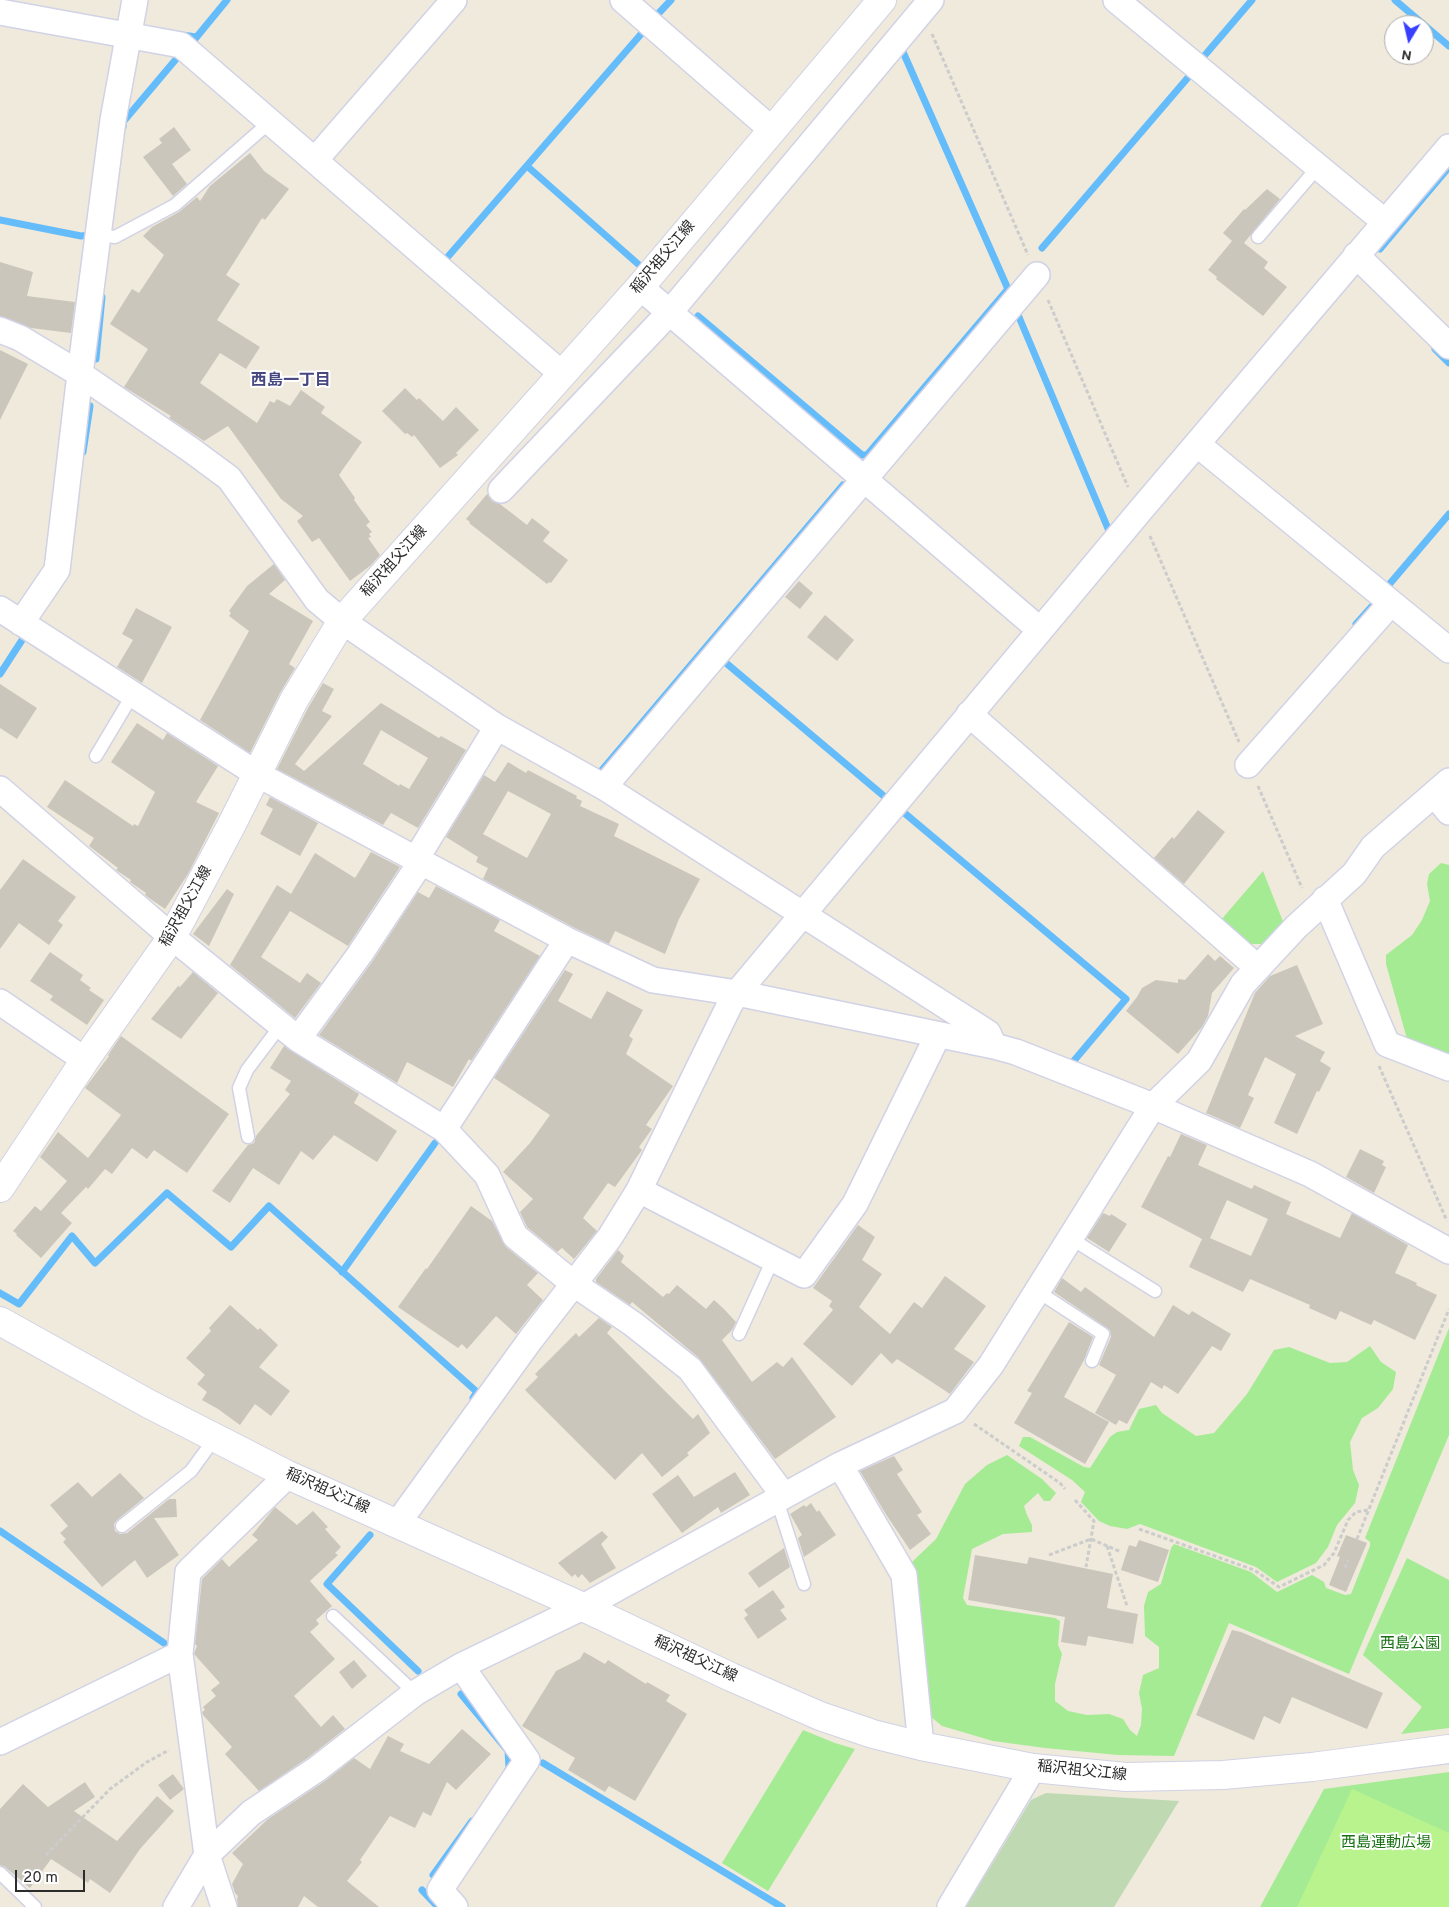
<!DOCTYPE html>
<meta charset="utf-8">
<style>
body{margin:0}
#map{position:relative;width:1449px;height:1907px;overflow:hidden;background:#efeadc;font-family:Overpass,sans-serif}
canvas{display:block}
.north{position:absolute;left:1384px;top:15px;width:50px;height:50px;box-sizing:border-box;background:#fff;border:1px solid #ababab;border-radius:50%;rotate:189deg;font-size:14px;font-weight:700;line-height:20px;text-align:center;color:#2c2c2c}
.north::after{content:'';display:block;margin:auto;width:18px;height:22px;background:#393fff;clip-path:polygon(50% 0,100% 100%,50% 72%,0 100%)}
.scale{position:absolute;left:15px;top:1870px;width:70px;height:22px;box-sizing:border-box;border:2px solid #2c2c2c;border-top:0;padding-left:6px;font-size:15px;line-height:18px;white-space:nowrap;color:#2c2c2c;-webkit-text-stroke:4px #fff;paint-order:stroke}
</style>
<div id="map">
<canvas width="1449" height="1907"></canvas>
<div class="north">N</div>
<div class="scale">20 m</div>
</div>
<script>
const ctx = document.querySelector('canvas').getContext('2d');
ctx.lineJoin = 'round';
function fillPath(path, color) {
  ctx.fillStyle = color;
  ctx.fill(path, 'evenodd');
}
function toPath(rows) {
  const path = new Path2D();
  for (const r of rows) {
    path.moveTo(r[0], r[1]);
    for (let i = 2; i < r.length; i += 2) path.lineTo(r[i], r[i + 1]);
  }
  return path;
}
function stroke(path, color, width, dash) {
  ctx.strokeStyle = color;
  ctx.lineWidth = width;
  ctx.lineCap = dash ? 'butt' : 'round';
  ctx.setLineDash(dash || []);
  ctx.stroke(path);
}
function write(font, color, halo, rows, align = 'center') {
  ctx.font = font + ' Overpass,"Noto Sans JP",sans-serif';
  ctx.lineWidth = 4;
  ctx.setLineDash([]);
  ctx.textBaseline = 'middle';
  ctx.strokeStyle = halo;
  ctx.fillStyle = color;
  for (const [text, x, y, turn = 0] of rows) {
    ctx.save();
    ctx.translate(x, y);
    ctx.rotate((+turn || 0) * Math.PI / 180);
    ctx.textAlign = isNaN(turn) ? turn : align;
    if (halo) ctx.strokeText(text, 0, 0);
    ctx.fillText(text, 0, 0);
    ctx.restore();
  }
}
fillPath(toPath([
 [1441,863,1449,865,1449,1062,1409,1046,1386,964,1386,955,1412,935,1422,920,1430,901,1427,884,1429,874],
 [1263,871,1284,924,1263,944,1249,944,1221,920],
 [1449,1328,1449,1435,1349,1674,1229,1623,1174,1756,1118,1755,1045,1748,993,1741,942,1726,931,1717,912,1562,936,1539,965,1484,987,1465,1007,1455,1042,1479,1056,1493,1050,1501,1044,1501,1038,1493,1024,1506,1027,1515,1032,1525,1032,1532,1003,1534,972,1549,963,1598,967,1605,1055,1618,1060,1621,1058,1645,1062,1654,1055,1684,1055,1701,1068,1711,1087,1715,1109,1714,1123,1719,1130,1730,1137,1736,1141,1725,1142,1709,1139,1693,1143,1675,1159,1668,1159,1647,1145,1636,1144,1606,1148,1592,1161,1584,1171,1548,1174,1544,1251,1572,1277,1592,1312,1575,1324,1582,1326,1588,1345,1595,1351,1594,1370,1546,1370,1542,1365,1538],
 [1370,1346,1381,1362,1396,1372,1393,1389,1378,1408,1362,1418,1350,1442,1353,1470,1359,1485,1355,1503,1337,1525,1328,1547,1316,1563,1277,1582,1256,1567,1140,1524,1127,1529,1110,1526,1099,1521,1081,1502,1085,1492,1072,1480,1019,1446,1023,1437,1030,1437,1084,1467,1090,1468,1110,1437,1117,1432,1129,1430,1139,1409,1156,1405,1162,1413,1196,1436,1214,1433,1247,1394,1274,1350,1289,1347,1330,1363,1347,1362],
 [1407,1558,1449,1580,1449,1728,1401,1734,1422,1707,1363,1655],
 [803,1730,835,1743,855,1749,768,1891,722,1863],
 [1449,1772,1449,1907,1260,1907,1324,1789]
]), '#a4eb94');
fillPath(toPath([
 [1046,1793,1179,1801,1114,1907,966,1907,1031,1800]
]), '#bfdab2');
fillPath(toPath([
 [1352,1789,1449,1833,1449,1907,1297,1907]
]), '#b8f38e');
stroke(toPath([
 [1395,0,1449,46],
 [656,16,671,0],
 [182,35,196,37],
 [195,39,227,0],
 [1205,55,1252,0],
 [123,127,123,122,177,58],
 [527,166,638,264],
 [0,220,81,236,90,235],
 [1042,248,1191,74],
 [1380,249,1449,167],
 [445,260,642,33],
 [698,316,862,455,867,455,1008,289,903,52],
 [1019,317,1109,531],
 [1435,349,1449,363],
 [96,359,102,297],
 [83,452,90,406],
 [1387,587,1449,514],
 [1356,624,1373,605],
 [726,663,885,797],
 [0,674,24,637],
 [602,770,843,485],
 [902,811,1126,999,1072,1063],
 [342,1272,435,1143],
 [0,1293,19,1304,72,1236,95,1263,167,1193,231,1247,269,1206,477,1392,473,1398],
 [0,1531,164,1643],
 [370,1535,327,1584,418,1671],
 [461,1694,508,1751,509,1768,506,1773],
 [543,1763,782,1907],
 [433,1875,472,1821],
 [422,1890,438,1907]
]), '#65bcfb', 7);
fillPath(toPath([
 [174,127,191,150,172,164,187,184,173,196,143,157,162,143,159,139],
 [250,153,264,171,289,189,265,220,262,218,226,275,240,284,217,320,260,347,246,369,220,353,200,383,257,423,270,401,274,403,277,399,290,406,301,390,325,407,321,413,362,442,339,475,355,498,354,500,370,522,366,525,372,532,369,534,371,537,368,538,380,555,370,566,350,581,319,538,312,542,297,521,303,516,281,499,228,426,204,441,169,418,171,416,124,387,148,349,110,324,132,289,139,293,164,255,143,236,152,227,179,212,197,197,200,201,210,186],
 [1267,189,1280,199,1244,243,1268,262,1264,268,1287,287,1263,316,1216,279,1217,277,1208,270,1232,241,1223,233,1244,209,1245,210],
 [0,262,33,272,27,296,75,302,71,333,31,328,0,316],
 [0,350,28,364,0,420],
 [405,388,417,400,419,398,443,421,456,407,479,430,456,453,458,455,440,468,414,435,412,437,407,433,405,434,382,411],
 [487,494,492,501,500,504,527,525,532,518,550,532,543,541,568,560,551,583,549,582,547,584,469,523,470,522,466,519],
 [274,564,285,580,269,594,313,621,289,664,295,668,280,693,250,753,200,720,249,631,229,616,231,613,229,611,247,586],
 [799,581,813,593,800,609,785,597],
 [136,608,172,627,142,683,117,667,133,640,122,634],
 [825,615,854,640,837,661,807,637],
 [323,683,334,689,322,711,332,716,295,764,304,771,381,703,439,738,441,736,466,750,418,828,391,813,383,825,277,769,308,708],
 [381,730,428,758,409,789,400,784,399,786,363,764],
 [0,684,37,708,17,739,0,728],
 [137,723,163,740,167,733,218,766,196,802,219,813,188,874,165,909,149,898,145,895,146,893,130,882,131,880,116,870,118,868,89,846,94,838,47,807,65,780,133,826,134,824,138,826,155,792,111,762],
 [508,762,526,773,528,770,577,796,576,798,582,801,580,806,619,824,614,836,700,879,679,919,665,954,615,931,609,944,573,927,483,879,488,868,476,862,478,857,446,837,484,775,495,782],
 [508,791,551,814,527,858,483,834],
 [270,797,318,823,300,856,260,834,273,809,266,805],
 [1198,810,1225,832,1184,884,1154,858,1172,837,1174,839],
 [371,852,400,867,348,946,290,911,261,957,300,983,307,973,321,983,295,1018,230,965,277,885,291,894,315,853,355,878],
 [23,859,76,897,58,921,63,925,49,945,19,923,0,949,0,890],
 [436,886,500,920,494,931,540,956,471,1061,469,1059,453,1087,407,1062,397,1083,319,1035,372,962,418,892,429,898],
 [227,889,234,894,209,946,193,934],
 [50,952,83,975,80,980,91,988,89,990,104,1000,87,1025,50,1000,53,996,30,981],
 [1208,954,1215,961,1220,956,1234,968,1212,993,1208,1016,1202,1027,1178,1054,1126,1011,1137,997,1142,988,1156,980,1178,983,1178,979,1185,980],
 [1297,965,1323,1024,1295,1036,1325,1052,1320,1061,1331,1068,1319,1092,1317,1091,1297,1134,1274,1123,1296,1074,1265,1057,1248,1095,1254,1098,1240,1128,1206,1113,1255,993,1270,976],
 [565,970,573,974,558,1001,591,1019,607,991,643,1010,629,1036,633,1039,626,1054,673,1086,646,1125,652,1129,639,1147,642,1150,615,1187,608,1183,583,1218,597,1231,574,1259,562,1248,557,1252,527,1227,520,1212,533,1199,503,1172,530,1143,550,1115,494,1078],
 [193,972,218,993,181,1039,151,1019,178,986,180,987],
 [121,1036,229,1114,187,1173,154,1150,147,1159,132,1148,112,1174,105,1169,88,1189,86,1187,61,1213,72,1223,41,1258,16,1235,17,1234,13,1231,35,1206,41,1211,67,1181,40,1157,58,1132,88,1158,121,1115,85,1088,109,1056,108,1055],
 [284,1046,359,1094,354,1103,397,1131,377,1162,334,1135,313,1160,301,1151,279,1185,253,1168,230,1203,212,1191,248,1145,254,1143,256,1136,290,1094,285,1090,291,1081,270,1068],
 [1181,1134,1207,1145,1198,1165,1252,1189,1254,1185,1291,1202,1286,1214,1340,1238,1352,1213,1408,1245,1395,1273,1417,1283,1416,1285,1437,1295,1415,1340,1374,1320,1371,1325,1340,1311,1336,1320,1309,1308,1310,1305,1250,1279,1243,1292,1189,1267,1202,1239,1141,1207,1168,1156,1170,1157],
 [1227,1200,1268,1219,1251,1256,1210,1238],
 [1360,1149,1384,1161,1382,1165,1386,1167,1374,1193,1346,1177],
 [471,1206,492,1221,506,1247,538,1273,527,1285,543,1300,516,1334,496,1316,467,1349,462,1344,458,1348,398,1307,426,1268,427,1269],
 [1103,1213,1110,1216,1111,1214,1127,1224,1109,1252,1087,1238],
 [858,1225,875,1237,862,1260,882,1274,859,1307,890,1334,914,1302,922,1308,945,1276,986,1306,954,1349,974,1362,950,1394,897,1359,892,1364,881,1353,852,1386,803,1344,833,1310,829,1306,832,1301,813,1288],
 [618,1250,624,1256,621,1262,663,1297,667,1293,669,1294,677,1285,706,1309,714,1300,724,1309,736,1322,732,1330,722,1340,752,1382,777,1362,783,1367,792,1357,836,1417,775,1459,699,1358,632,1302,630,1305,596,1282,596,1279],
 [1062,1278,1081,1292,1085,1287,1154,1337,1173,1305,1189,1315,1192,1311,1231,1334,1221,1351,1212,1346,1178,1394,1164,1385,1162,1389,1151,1382,1127,1424,1119,1420,1116,1425,1095,1413,1116,1375,1099,1365,1111,1337,1110,1330,1054,1292],
 [230,1305,258,1330,260,1328,278,1345,259,1367,290,1391,271,1416,255,1404,240,1425,218,1409,202,1400,207,1392,197,1384,205,1375,186,1358,211,1331,209,1328],
 [599,1318,612,1327,607,1333,693,1419,698,1414,710,1433,687,1453,689,1455,662,1477,642,1453,615,1480,525,1390,538,1377,535,1374,576,1333,579,1337],
 [1069,1322,1093,1337,1084,1360,1064,1397,1109,1422,1085,1464,1014,1423,1032,1393,1027,1391],
 [894,1456,903,1470,897,1474,922,1512,917,1515,931,1534,910,1550,887,1516,860,1471],
 [735,1472,750,1495,721,1513,718,1507,682,1533,652,1494,678,1475,694,1497],
 [120,1473,144,1498,117,1520,114,1524,115,1531,120,1534,127,1533,169,1499,176,1499,177,1517,154,1518,179,1555,147,1578,135,1560,102,1587,63,1542,66,1539,60,1533,68,1526,50,1505,78,1482,92,1497],
 [811,1503,817,1512,819,1510,836,1535,804,1557,798,1538,802,1535,790,1514,804,1505,806,1507],
 [275,1507,297,1525,313,1511,328,1527,325,1529,341,1547,335,1553,338,1555,310,1581,332,1606,316,1620,319,1624,310,1632,335,1659,294,1696,321,1727,333,1715,345,1729,309,1757,259,1791,225,1754,232,1747,203,1715,202,1712,205,1710,203,1707,216,1696,211,1690,220,1683,194,1654,197,1646,195,1644,202,1579,222,1559,229,1567,258,1540,252,1535],
 [602,1531,608,1537,601,1544,616,1568,590,1583,582,1574,578,1578,575,1574,572,1577,558,1563],
 [1346,1535,1367,1543,1346,1592,1329,1585,1340,1557,1337,1556],
 [1139,1540,1169,1550,1158,1582,1121,1570,1129,1545,1136,1547],
 [784,1548,790,1567,759,1588,748,1573],
 [975,1555,1027,1564,1029,1557,1113,1574,1107,1608,1138,1614,1133,1644,1088,1636,1086,1646,1061,1642,1065,1617,968,1600],
 [773,1590,785,1607,780,1610,787,1619,758,1639,744,1618,748,1615,744,1610],
 [1232,1630,1241,1632,1383,1693,1367,1729,1292,1697,1280,1724,1264,1716,1254,1740,1196,1715],
 [584,1652,605,1664,608,1660,646,1684,647,1682,670,1695,666,1701,687,1714,635,1801,609,1786,605,1792,568,1770,575,1758,522,1726,556,1671,580,1659],
 [354,1660,367,1676,352,1689,339,1672],
 [462,1729,491,1754,456,1790,447,1782,431,1816,423,1812,415,1828,390,1816,360,1860,362,1862,347,1881,379,1907,318,1907,304,1896,298,1907,238,1907,237,1899,238,1896,235,1893,232,1884,243,1864,232,1853,268,1819,325,1781,354,1758,370,1769,388,1736,404,1744,400,1751,429,1764],
 [173,1774,184,1789,170,1800,158,1785],
 [85,1782,95,1797,74,1811,117,1841,157,1796,174,1811,140,1849,110,1893,90,1879,88,1883,51,1859,30,1888,5,1867,0,1865,0,1809,23,1784,48,1807]
]), '#cac6bc');
const service = toPath([
 [98,235,115,237,175,205,270,122],
 [1258,237,1318,167],
 [96,756,133,694],
 [248,1137,239,1088,247,1070,281,1025],
 [1070,1238,1155,1291],
 [1037,1291,1103,1334,1092,1361],
 [739,1334,773,1259],
 [777,1500,804,1584],
 [122,1526,191,1471,215,1438],
 [333,1616,415,1693],
 [0,1873,35,1907]
]);
const minor = toPath([
 [623,0,772,130],
 [1116,0,1385,222],
 [0,12,181,45,562,374],
 [315,160,454,0],
 [1356,255,1449,346],
 [640,287,1040,630],
 [0,330,20,338,80,374,191,450,229,478,317,600,342,621,497,727,604,787,988,1033,994,1046],
 [1197,444,1449,650],
 [501,490,670,312,931,0],
 [0,609,257,774,567,940,653,980,737,993,994,1046,1016,1052,1153,1106,1310,1174,1449,1251],
 [21,623,57,570,80,374,113,120,135,0],
 [969,714,1258,968],
 [1248,765,1391,603],
 [604,787,1037,275],
 [0,789,172,937,298,1039,444,1129],
 [1435,795,1449,812],
 [416,859,497,727],
 [1325,899,1387,1044,1449,1068],
 [567,940,444,1129,487,1175,515,1236,574,1284,633,1324,690,1369,784,1496],
 [0,1002,85,1060],
 [298,1039,360,954,421,862],
 [639,1190,804,1275,855,1204,938,1035],
 [840,1465,904,1575,921,1746],
 [397,1524,531,1339,610,1237,639,1190,730,1004,737,993,1139,512,1449,147],
 [0,1742,180,1654],
 [176,1907,207,1855,251,1813,317,1769,415,1693,461,1666,583,1607,840,1465,955,1411,991,1365,1153,1106,1199,1061,1243,984,1296,927,1354,874,1373,847,1449,781],
 [224,1907,207,1855,180,1654,188,1572,288,1475],
 [455,1907,440,1890,527,1760,461,1666],
 [950,1907,1033,1768]
]);
const secondary = toPath([
 [0,1188,85,1060,172,937,231,826,294,700,342,621,640,287,882,0],
 [0,1321,149,1404,288,1475,583,1607,731,1677,820,1716,873,1734,921,1746,1033,1768,1126,1777,1223,1775,1312,1767,1449,1749]
]);
stroke(service, '#d1d2e6', 15);
stroke(minor, '#d1d2e6', 28);
stroke(secondary, '#d1d2e6', 30);
stroke(toPath([
 [932,34,1028,255],
 [1048,300,1128,487],
 [1150,536,1239,742],
 [1258,786,1302,888],
 [1379,1066,1447,1221],
 [974,1424,1060,1483,1065,1489],
 [1075,1500,1094,1521,1086,1567],
 [1139,1529,1254,1570,1279,1587,1324,1565,1334,1553,1348,1520,1356,1512,1368,1510],
 [1357,1539,1449,1309],
 [1107,1546,1127,1606],
 [1049,1555,1091,1539,1121,1552],
 [1345,1568,1348,1560],
 [46,1855,110,1789,147,1762,169,1750]
]), '#ccc', 3, [4, 2.5]);
stroke(service, '#fff', 12);
stroke(minor, '#fff', 25);
stroke(secondary, '#fff', 28);
write('15px', '#2c2c2c', '#fff', [
 ["稲沢祖父江線",664,258,-50],
 ["稲沢祖父江線",395,562,-48],
 ["稲沢祖父江線",187,907,-61],
 ["稲沢祖父江線",327,1492,24],
 ["稲沢祖父江線",695,1660,25],
 ["稲沢祖父江線",1082,1772,6]
]);
write('15px', '#187113', '#fff', [
 ["西島公園",1410,1645],
 ["西島運動広場",1386,1844]
]);
write('bold 16px', '#474881', '#fff', [
 ["西島一丁目",291,382]
]);
</script>
